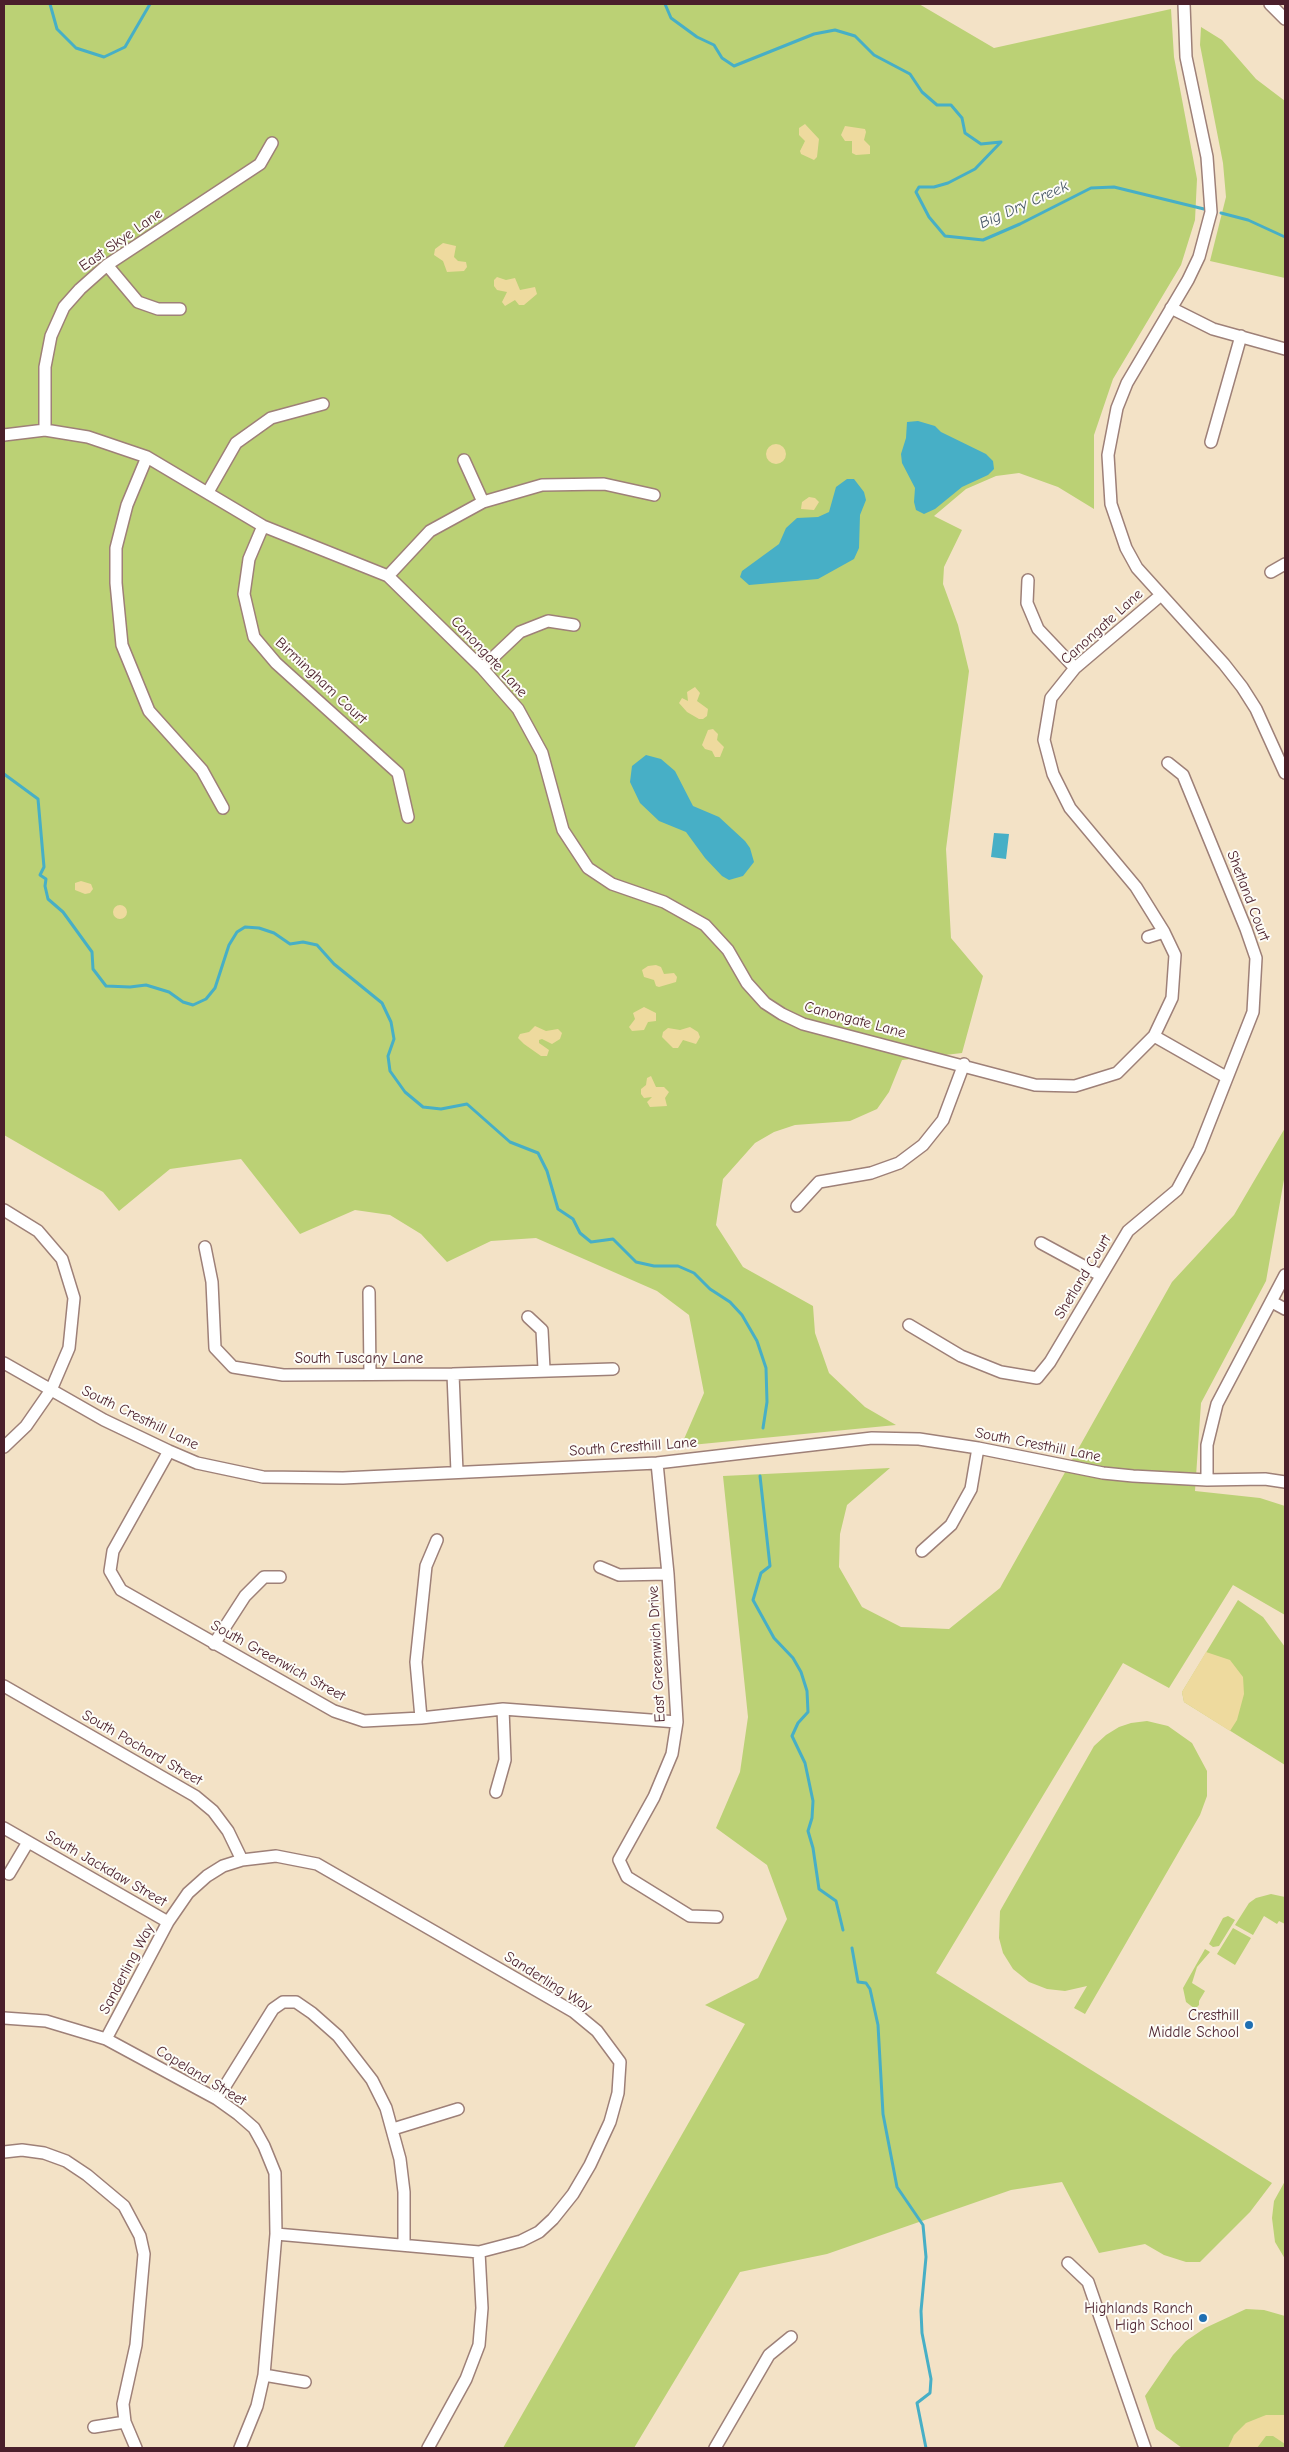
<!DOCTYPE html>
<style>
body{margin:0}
#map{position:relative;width:1289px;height:2452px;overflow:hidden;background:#f3e2c6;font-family:"Comic Neue",sans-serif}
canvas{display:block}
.frame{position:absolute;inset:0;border:5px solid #4a1f2b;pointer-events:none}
</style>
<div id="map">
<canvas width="1289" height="2452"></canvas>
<div class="frame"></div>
</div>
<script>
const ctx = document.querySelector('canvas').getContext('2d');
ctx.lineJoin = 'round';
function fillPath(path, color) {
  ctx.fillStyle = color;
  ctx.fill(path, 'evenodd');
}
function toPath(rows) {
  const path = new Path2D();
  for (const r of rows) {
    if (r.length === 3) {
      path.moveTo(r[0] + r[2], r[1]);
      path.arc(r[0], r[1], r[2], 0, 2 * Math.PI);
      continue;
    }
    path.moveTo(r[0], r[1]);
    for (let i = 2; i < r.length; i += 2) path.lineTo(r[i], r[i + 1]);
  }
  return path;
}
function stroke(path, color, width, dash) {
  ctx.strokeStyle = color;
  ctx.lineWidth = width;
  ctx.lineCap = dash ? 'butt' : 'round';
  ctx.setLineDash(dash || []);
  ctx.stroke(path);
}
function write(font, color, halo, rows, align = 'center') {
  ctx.font = font + ' "Comic Neue",sans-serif';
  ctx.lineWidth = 4;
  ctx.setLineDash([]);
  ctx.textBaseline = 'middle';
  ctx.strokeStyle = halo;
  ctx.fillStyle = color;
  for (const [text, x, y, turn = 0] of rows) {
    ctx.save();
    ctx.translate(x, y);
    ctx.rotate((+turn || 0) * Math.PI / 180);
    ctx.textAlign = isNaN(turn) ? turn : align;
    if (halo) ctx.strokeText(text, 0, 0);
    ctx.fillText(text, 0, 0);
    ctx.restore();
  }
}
fillPath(toPath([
 [4,4,919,4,994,48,1171,9,1174,57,1197,179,1195,220,1181,265,1113,379,1094,435,1094,509,1058,487,1019,473,996,476,966,489,934,516,962,530,944,567,943,584,958,625,969,671,946,849,951,938,983,976,962,1053,902,1060,889,1092,877,1109,850,1121,795,1125,774,1132,755,1143,723,1179,716,1225,743,1267,813,1306,815,1333,829,1373,865,1407,896,1425,681,1446,704,1393,689,1315,657,1291,536,1238,491,1241,447,1262,421,1234,390,1215,355,1210,300,1234,241,1159,170,1169,119,1211,103,1192,4,1135],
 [1201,27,1222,40,1256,79,1285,101,1285,278,1210,261,1226,197,1223,163,1200,45],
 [1285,1128,1285,1174,1266,1281,1201,1403,1195,1491,1260,1498,1285,1506,1285,1615,1233,1585,1169,1688,1123,1663,936,1973,1272,2183,1250,2212,1200,2262,1186,2262,1164,2255,1145,2244,1099,2253,1062,2182,1011,2190,827,2254,740,2272,634,2448,503,2448,745,2024,705,2005,758,1978,787,1919,767,1865,716,1828,740,1772,748,1717,723,1476,890,1468,847,1505,840,1534,839,1567,862,1607,901,1627,949,1629,1000,1588,1172,1282,1234,1215],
 [1238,1600,1263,1617,1285,1647,1285,1765,1184,1702,1182,1692],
 [1147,1721,1168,1726,1192,1743,1207,1771,1207,1796,1200,1815,1085,2014,1074,2008,1087,1986,1065,1991,1047,1989,1029,1982,1013,1969,1003,1953,999,1938,1000,1911,1094,1746,1106,1735,1119,1727,1131,1723],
 [1271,1894,1285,1897,1285,1924,1279,1921,1277,1924,1264,1916,1253,1935,1235,1925,1249,1903,1256,1898],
 [1228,1916,1235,1920,1219,1946,1213,1947,1209,1944,1223,1918],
 [1233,1928,1251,1938,1235,1965,1217,1954],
 [1205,1949,1210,1952,1197,1967,1192,1983,1205,1991,1199,2001,1199,2005,1195,2009,1186,2002,1183,1988],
 [1285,2181,1285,2259,1275,2242,1272,2218,1274,2201],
 [1246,2309,1264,2310,1285,2316,1285,2448,1182,2448,1156,2429,1145,2396,1173,2355,1186,2341,1205,2328]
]), '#bbd175');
fillPath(toPath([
 [805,124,819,139,817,157,814,160,801,154,800,151,805,141,799,135,799,128],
 [845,126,865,129,866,132,864,140,870,146,870,154,856,155,852,153,852,141,845,141,841,135],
 [443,243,456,246,454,257,458,261,466,262,467,267,464,271,447,272,443,261,434,255,435,249],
 [497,277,506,280,515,278,520,290,535,287,537,294,524,305,519,305,515,300,505,306,502,302,507,292,497,290,494,286,494,280],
 [776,454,10],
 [809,497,815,498,819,502,814,510,801,509,802,502],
 [695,687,700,693,697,701,708,709,707,716,703,719,699,719,687,712,679,703,682,698,688,701,687,692],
 [713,729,718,734,717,740,724,747,720,757,715,757,712,751,705,749,702,745,708,730],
 [81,881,91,884,93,889,90,893,85,894,75,890,75,883],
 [120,912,7],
 [656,965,661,967,664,974,674,973,677,977,676,982,659,987,656,986,654,980,644,977,642,970,648,966],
 [644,1007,656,1013,656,1021,648,1022,644,1030,632,1031,629,1027,635,1019,633,1013],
 [535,1026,546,1031,558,1029,562,1033,560,1039,552,1044,542,1039,539,1040,539,1043,549,1050,547,1056,541,1056,524,1044,518,1038,520,1034,529,1032],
 [690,1027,698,1032,700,1037,696,1044,683,1040,678,1048,673,1048,662,1037,663,1032,668,1028,680,1030],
 [651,1076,656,1087,664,1087,669,1092,665,1098,667,1106,650,1107,647,1102,652,1097,644,1098,641,1094,641,1089,646,1085,647,1078],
 [1206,1652,1230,1660,1243,1677,1244,1694,1237,1720,1230,1731,1184,1702,1182,1692],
 [1266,2415,1285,2415,1285,2444,1273,2436,1266,2436,1257,2448,1228,2448,1234,2435,1246,2423]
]), '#eeda9e');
fillPath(toPath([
 [918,421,935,426,941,432,986,454,993,461,994,469,988,475,962,487,935,509,924,514,916,510,914,502,915,488,902,463,901,454,906,438,907,422],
 [847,479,854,479,864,492,866,500,860,515,859,548,854,559,818,579,749,585,740,577,742,571,779,544,786,528,797,518,818,517,829,512,836,487],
 [646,755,661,759,675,771,693,806,719,817,745,841,750,848,754,862,743,876,729,880,722,876,705,858,686,832,659,821,640,803,630,782,632,766],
 [994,833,1009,834,1006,859,991,857]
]), '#47afc6');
stroke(toPath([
 [50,4,57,29,76,48,104,57,125,47,150,4],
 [665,4,671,18,697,37,714,45,722,58,734,66,814,34,835,30,855,36,874,55,910,74,922,92,937,105,951,105,962,118,965,133,981,144,1001,142,975,169,948,183,934,187,919,187,916,192,929,217,945,236,983,240,1020,224,1091,188,1114,187,1204,209],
 [1221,213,1248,220,1285,237],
 [4,774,38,799,44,867,40,875,46,879,45,886,48,899,63,912,92,952,93,969,106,986,130,987,146,985,169,992,183,1002,193,1005,206,999,215,988,229,945,237,932,245,927,259,928,274,933,290,944,303,942,317,945,334,964,382,1003,391,1022,394,1039,388,1056,390,1071,405,1092,423,1107,441,1109,467,1104,510,1142,538,1153,547,1171,558,1209,573,1219,580,1233,591,1242,613,1239,636,1262,654,1266,678,1266,694,1273,710,1289,730,1302,742,1315,757,1341,766,1368,767,1402,763,1428],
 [760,1476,770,1566,761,1573,753,1600,774,1638,793,1658,801,1672,807,1691,808,1712,798,1723,792,1736,805,1763,813,1801,812,1818,808,1831,813,1848,819,1889,836,1901,843,1930],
 [852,1948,858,1982,866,1983,870,1989,878,2025,883,2114,897,2187,923,2225,926,2257,921,2311,922,2333,931,2379,930,2393,917,2403,926,2448]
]), '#47afc6', 3);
const minor = toPath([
 [1184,4,1186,57,1207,157,1211,212,1199,257,1188,280,1127,383,1117,408,1108,455,1111,504,1126,548,1137,568,1224,664,1242,687,1256,709,1285,773],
 [1270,4,1285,19],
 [107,265,138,302,158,309,180,309],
 [1171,308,1213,329,1285,349],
 [45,430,45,367,51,336,64,307,80,289,107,265,260,164,272,143],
 [4,435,45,430,88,437,147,457,263,526,388,576,482,668,518,709,542,753,563,830,588,868,612,884,664,902,705,925,728,950,747,983,765,1003,782,1014,803,1024,1035,1085,1075,1086,1117,1073,1154,1036,1172,998,1175,955,1164,932,1136,887,1070,808,1053,774,1044,740,1051,698,1075,668,1161,595],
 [1211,442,1241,336],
 [147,457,127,505,116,548,116,583,122,645,149,711,202,770,223,808],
 [464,460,483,502],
 [208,492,236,443,271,418,323,404],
 [263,526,249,559,244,594,254,637,276,663,398,773,408,817],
 [1271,572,1285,564],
 [388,576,430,531,483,502,542,485,604,484,654,495],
 [1028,580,1027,603,1038,629,1075,668],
 [482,668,520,632,548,621,574,625],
 [1148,937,1164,932],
 [1154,1036,1226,1077],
 [797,1206,819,1182,871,1173,899,1163,923,1145,943,1120,964,1064],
 [4,1210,38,1231,62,1259,74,1298,69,1348,51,1390,26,1426,4,1447],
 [1041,1243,1100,1275],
 [205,1247,212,1282,215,1348,233,1367,283,1375,453,1374,613,1369],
 [369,1292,370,1374],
 [1272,1302,1285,1309],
 [528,1317,542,1330,544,1369],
 [909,1325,961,1356,1001,1372,1037,1378,1050,1362,1128,1231,1177,1190,1199,1149,1253,1012,1256,958,1246,929,1183,775,1168,763],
 [4,1363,104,1420,169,1451,197,1463,263,1477,343,1478,657,1463,872,1438,919,1439,978,1448,1103,1473,1133,1476,1207,1480,1265,1479,1285,1482],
 [453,1374,457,1472],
 [169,1451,113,1551,110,1571,121,1590,334,1711,364,1721,421,1718,503,1709,677,1722],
 [657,1463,668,1574,677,1722,672,1754,654,1797,619,1860,627,1877,690,1916,717,1917],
 [1207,1480,1207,1445,1217,1404,1285,1275],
 [922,1551,951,1525,971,1489,978,1448],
 [600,1567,619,1575,668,1574],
 [214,1644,245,1596,264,1577,280,1577],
 [4,1686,195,1796,213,1811,228,1831,242,1860],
 [421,1718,416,1662,426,1566,437,1540],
 [496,1792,505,1760,503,1709],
 [4,1828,168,1922],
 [9,1874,28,1842],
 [4,2018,46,2021,106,2039,217,2099,238,2114,254,2128,264,2146,275,2173,276,2234,264,2375,257,2406,240,2448],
 [106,2039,168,1922,188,1893,207,1876,223,1866,242,1860,276,1856,317,1864,574,2012,597,2031,620,2062,618,2093,610,2122,590,2165,573,2194,553,2219,539,2232,521,2241,479,2252,276,2234],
 [217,2099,273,2009,283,2002,296,2002,312,2013,338,2036,372,2080,386,2108,400,2159,404,2192,404,2245],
 [393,2129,458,2109],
 [4,2152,22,2150,44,2153,66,2161,87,2175,124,2206,140,2236,144,2254,136,2345,123,2404,125,2422,136,2448],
 [1068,2263,1088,2282,1145,2448],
 [264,2375,305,2382],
 [94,2427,125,2422],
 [428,2448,466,2379,479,2345,482,2308,479,2252],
 [715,2448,769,2355,791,2337]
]);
stroke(minor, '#9e8078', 14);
stroke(minor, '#fff', 11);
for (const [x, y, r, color] of [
 [1249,2025,5,"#1f6fb2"],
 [1203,2318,5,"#1f6fb2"]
]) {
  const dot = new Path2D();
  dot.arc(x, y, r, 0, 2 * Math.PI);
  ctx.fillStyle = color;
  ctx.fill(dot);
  stroke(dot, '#fdfcf7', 2);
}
write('15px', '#4a1f2b', '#fdfcf7', [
 ["East Skye Lane",121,240,-35],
 ["Canongate Lane",1102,627,-42],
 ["Canongate Lane",489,657,47],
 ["Birmingham Court",321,681,43],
 ["Shetland Court",1248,896,69],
 ["Canongate Lane",855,1020,15],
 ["Shetland Court",1083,1277,-59],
 ["South Tuscany Lane",359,1359],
 ["South Cresthill Lane",140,1418,26],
 ["South Cresthill Lane",1038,1445,11],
 ["South Cresthill Lane",633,1447,-4],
 ["East Greenwich Drive",657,1654,-93],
 ["South Greenwich Street",278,1661,29],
 ["South Pochard Street",142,1748,30],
 ["South Jackdaw Street",106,1869,30],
 ["Sanderling Way",127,1969,-62],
 ["Sanderling Way",548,1982,32],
 ["Copeland Street",201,2076,31]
]);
write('15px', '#4a1f2b', '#fdfcf7', [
 ["Cresthill",1239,2016],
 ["Middle School",1239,2033],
 ["Highlands Ranch",1193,2309],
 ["High School",1193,2326]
], 'right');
write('italic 16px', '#495969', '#fdfcf7', [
 ["Big Dry Creek",1024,205,-24]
]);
</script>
